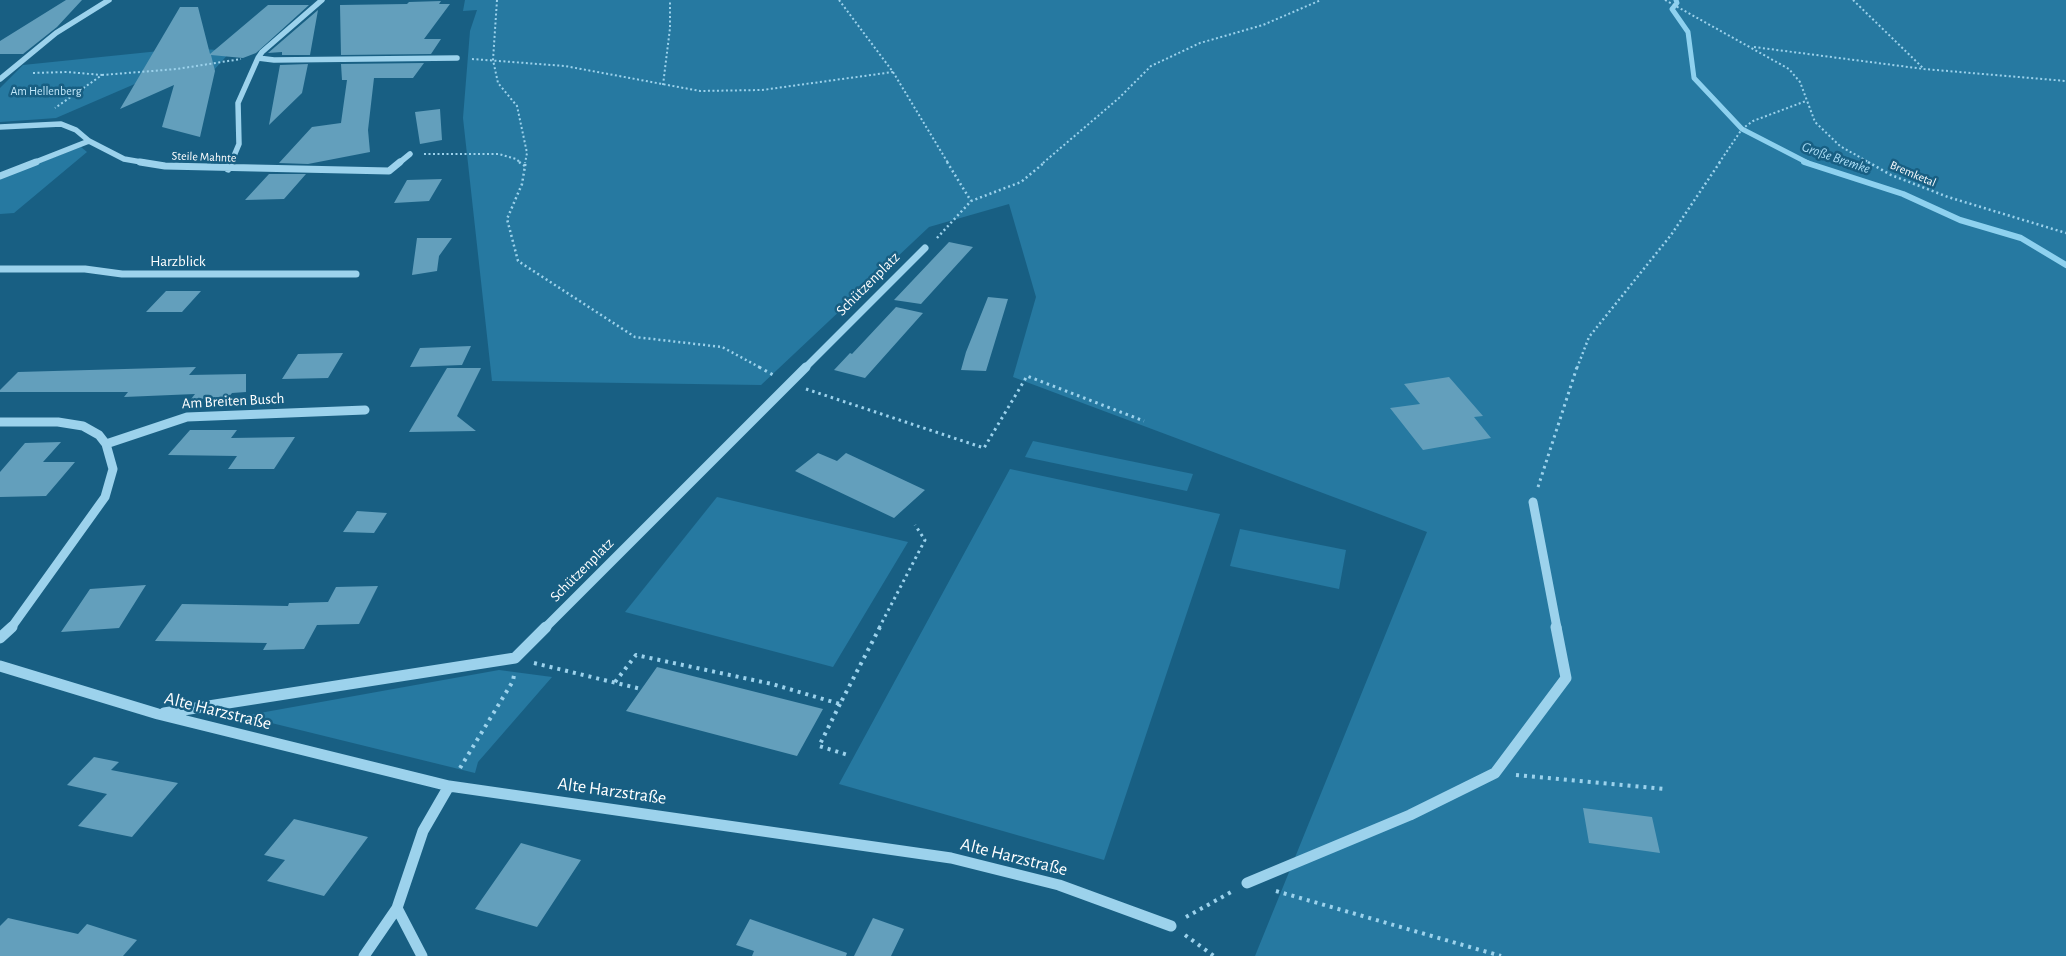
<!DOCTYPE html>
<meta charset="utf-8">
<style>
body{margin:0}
canvas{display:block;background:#185f83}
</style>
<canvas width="2066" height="956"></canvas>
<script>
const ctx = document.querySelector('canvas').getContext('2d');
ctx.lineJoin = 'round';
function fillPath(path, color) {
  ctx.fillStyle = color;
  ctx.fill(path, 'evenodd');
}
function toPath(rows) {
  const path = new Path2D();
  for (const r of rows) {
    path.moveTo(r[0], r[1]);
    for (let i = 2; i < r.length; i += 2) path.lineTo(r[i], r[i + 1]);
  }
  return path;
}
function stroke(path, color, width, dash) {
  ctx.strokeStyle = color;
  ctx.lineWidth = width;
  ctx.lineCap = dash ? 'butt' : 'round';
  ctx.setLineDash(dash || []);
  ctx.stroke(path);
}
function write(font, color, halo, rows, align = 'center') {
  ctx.font = font + ' "Alegreya Sans",sans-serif';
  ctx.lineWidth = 5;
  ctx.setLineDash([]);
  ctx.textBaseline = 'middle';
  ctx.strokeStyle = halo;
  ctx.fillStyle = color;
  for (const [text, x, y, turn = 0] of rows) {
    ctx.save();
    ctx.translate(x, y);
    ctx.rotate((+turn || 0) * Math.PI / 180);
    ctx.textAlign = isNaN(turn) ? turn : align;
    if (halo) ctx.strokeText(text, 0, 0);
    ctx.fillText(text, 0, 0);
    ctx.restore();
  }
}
fillPath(toPath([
 [465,0,2066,0,2066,956,1255,956,1427,532,1013,377,1036,297,1009,204,929,227,761,385,492,381,463,118,470,31,477,10,463,11],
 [189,48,231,51,213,71,144,80,56,118,0,122,0,88,23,65],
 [81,147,87,152,14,213,0,214,0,178],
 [1033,441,1193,474,1187,491,1025,457],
 [1010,469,1220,514,1104,860,839,784],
 [717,497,908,542,833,667,625,612],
 [1240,529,1346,550,1339,589,1230,566],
 [499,670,552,677,478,762,475,773,243,716]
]), '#2679a1');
stroke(toPath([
 [1676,0,1677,3,1672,9,1688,32,1694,78,1742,129,1808,163]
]), '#8ed1ef', 5);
stroke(toPath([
 [1804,162,1903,194,1960,220,2021,238,2066,265]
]), '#8ed1ef', 6);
fillPath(toPath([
 [66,0,82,0,57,27,23,54,0,54,0,41],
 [441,1,439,4,450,4,424,39,441,39,431,54,341,55,340,5,407,4,409,2],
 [268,5,309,5,256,53,243,58,211,55,215,71,200,137,162,127,174,85,120,109,180,7,198,7,210,54],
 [318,10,310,55,282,55,282,52,268,53],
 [424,63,413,78,374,78,368,130,370,152,308,164,279,163,312,127,341,123,347,80,342,80,341,64],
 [308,64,302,93,269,125,280,65],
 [440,109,442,140,420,144,415,112],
 [269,174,306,174,284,199,245,200],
 [442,179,429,201,394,203,407,180],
 [417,238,452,238,439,256,437,271,412,275],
 [949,242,973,247,921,304,894,300],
 [166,291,201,291,182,312,146,312],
 [988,297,1008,299,986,371,961,370,966,352],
 [896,307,923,313,865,378,834,370,850,353,852,354],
 [471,346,462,365,410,367,420,348],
 [343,353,328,378,282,379,298,354],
 [196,367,189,375,246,374,246,392,232,393,228,398,191,399,195,394,124,397,128,392,0,392,0,390,18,372],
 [447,368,481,368,457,416,476,431,409,432],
 [1449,377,1483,416,1474,417,1491,438,1423,450,1390,408,1420,404,1404,384],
 [190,430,237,430,231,438,295,437,274,469,228,469,237,456,168,455],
 [61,442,43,462,75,462,46,496,0,497,0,472,25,443],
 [818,453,837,461,846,453,925,490,894,518,795,471],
 [357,511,387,513,374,533,343,532],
 [146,585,119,628,61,632,90,589],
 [378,586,359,624,317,625,304,649,263,650,267,643,155,641,182,604,288,606,289,603,328,602,336,587],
 [657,667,823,709,797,756,626,711],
 [94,757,119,762,111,770,178,783,132,837,78,826,107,794,67,785],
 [1583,808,1652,817,1660,853,1589,843],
 [294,819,368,837,324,896,267,881,285,860,264,855],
 [521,843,581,860,537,927,475,909],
 [8,918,78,934,87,924,137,940,123,956,0,956,0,926],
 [873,918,904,929,891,956,854,956],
 [750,919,847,953,846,956,752,956,754,951,736,945]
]), '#639fbc');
stroke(toPath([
 [497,0,493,60,498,83,517,106,527,153,525,163],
 [839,0,893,72,948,163],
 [1665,0,1789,69,1800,82,1815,122,1840,146,1870,163],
 [1853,0,1923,68],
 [1754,47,1924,69,2066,81],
 [472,59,565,66,700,91,762,90,893,72],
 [33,73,67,72,102,75,55,108],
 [102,75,177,69,241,59],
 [663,85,670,28,670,0],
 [424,154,499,154,516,159,521,163],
 [1043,163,1119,98,1151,66,1200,43,1263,25,1321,0],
 [1719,163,1742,129,1753,121,1806,101]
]), '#9cd2ec', 2, [2, 2.5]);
stroke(toPath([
 [519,162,525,166,522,184,507,219,518,261,635,337,722,347,761,368],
 [947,162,971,201],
 [1868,162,1891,175,1948,197,2066,233],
 [525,166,526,162],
 [937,238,971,201,1021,182,1045,162],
 [1577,368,1589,337,1671,235,1720,162]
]), '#9cd2ec', 2.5, [2, 3]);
stroke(toPath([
 [759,367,775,376],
 [806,389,984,448,1027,376,1144,421],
 [1538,487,1577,367],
 [879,628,925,540,915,525]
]), '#9cd2ec', 3, [2.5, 4]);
stroke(toPath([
 [534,663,641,689],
 [615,682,636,655,772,684,840,704,880,627],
 [840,704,819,746,848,755],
 [460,768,513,681,514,675],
 [1516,775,1664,789],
 [1276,891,1501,956],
 [1186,917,1233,891],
 [1185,935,1214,956]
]), '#9cd2ec', 4, [3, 5]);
stroke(toPath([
 [258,58,274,60,457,58],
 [0,79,56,33,109,0],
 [0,127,61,124,76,130,89,141,124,159,147,163],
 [33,163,89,141],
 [231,163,239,144,238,103,258,58,262,52,322,0],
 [399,163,410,154]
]), '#9cd2ec', 5.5);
stroke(toPath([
 [140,162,165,166,389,171,400,162],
 [228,169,231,162],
 [0,176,36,162],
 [0,269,85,269,122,274,356,274],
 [805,368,925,248]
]), '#9cd2ec', 7);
stroke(toPath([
 [0,422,58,422,83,426,99,435,106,444,113,469,105,497,11,628],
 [106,444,187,417,365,410],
 [1533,502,1557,628],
 [545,628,806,367]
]), '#9cd2ec', 9);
stroke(toPath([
 [0,638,12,627],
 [0,666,158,714,449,786,951,858,1059,885,1171,926],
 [164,713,515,658,546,627],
 [1247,883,1410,815,1495,773,1566,678,1556,627],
 [364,956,397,908],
 [422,956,397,908,423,831,449,786]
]), '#9cd2ec', 11);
write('12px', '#c1e7f9', '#185f83', [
 ["Am Hellenberg",46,91]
]);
write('12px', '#fff', '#185f83', [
 ["Steile Mahnte",204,157,2],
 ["Bremketal",1913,174,23]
]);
write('italic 14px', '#a7dbf4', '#185f83', [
 ["Große Bremke",1836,158,19]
]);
write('15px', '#fff', '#185f83', [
 ["Harzblick",178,261],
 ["Schützenplatz",868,284,-45],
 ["Am Breiten Busch",233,401,-3],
 ["Schützenplatz",582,570,-45]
]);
write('18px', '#fff', '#185f83', [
 ["Alte Harzstraße",218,711,14],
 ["Alte Harzstraße",612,791,8],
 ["Alte Harzstraße",1014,857,14]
]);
</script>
